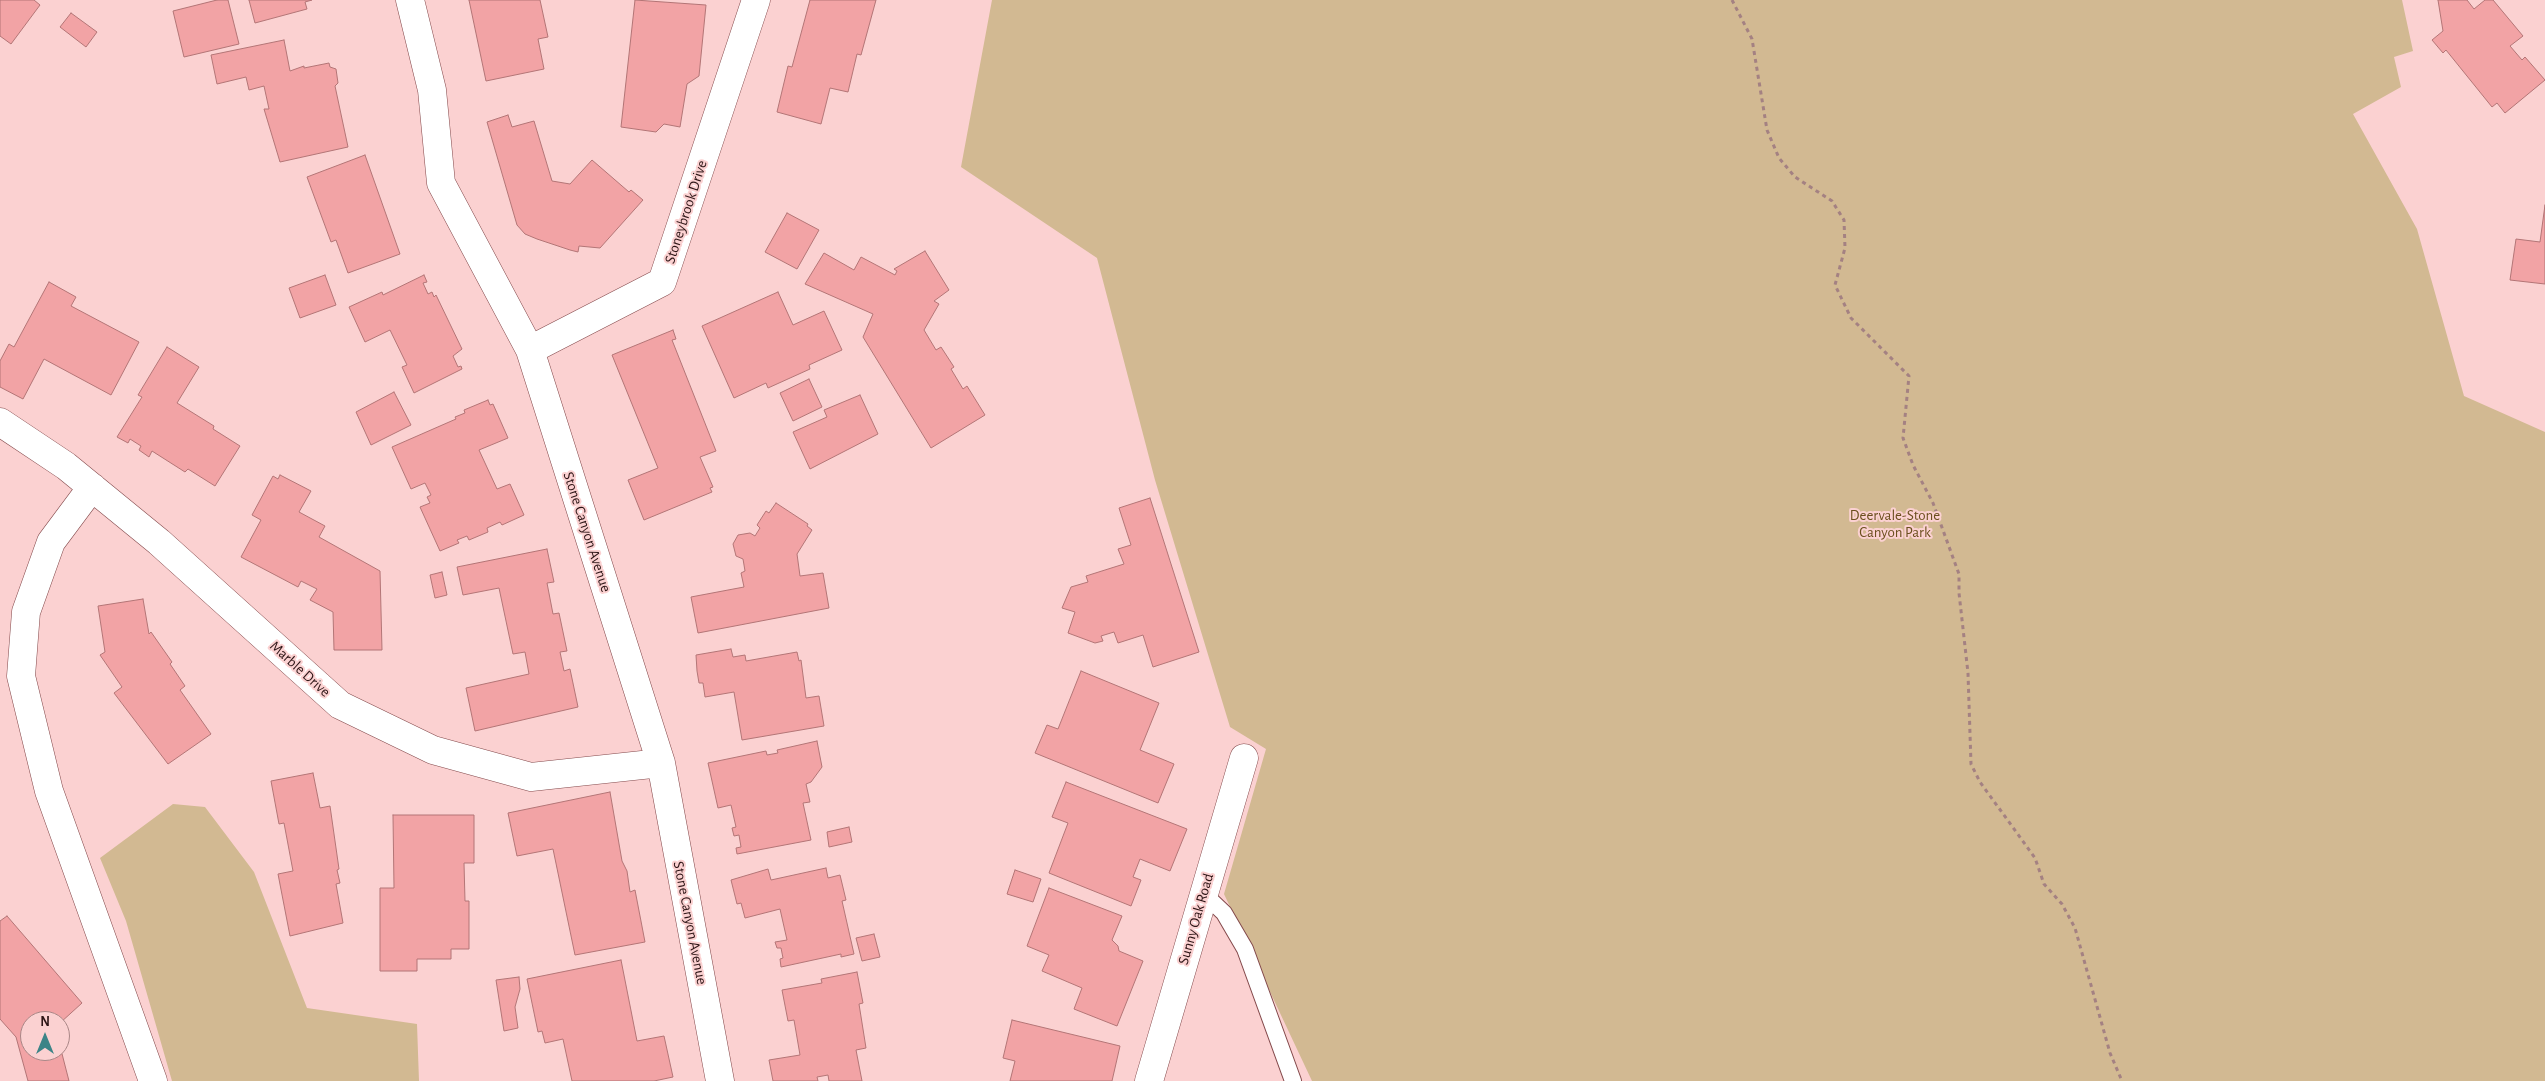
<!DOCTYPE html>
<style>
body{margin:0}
#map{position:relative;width:2545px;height:1081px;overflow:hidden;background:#fbd1d1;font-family:"Alegreya Sans",sans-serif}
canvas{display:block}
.north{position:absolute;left:20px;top:1011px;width:50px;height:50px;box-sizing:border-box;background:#fbd1d1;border:1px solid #a98686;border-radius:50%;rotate:0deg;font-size:14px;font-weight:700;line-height:20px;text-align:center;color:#2d1516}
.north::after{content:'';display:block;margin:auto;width:18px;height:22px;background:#3c8487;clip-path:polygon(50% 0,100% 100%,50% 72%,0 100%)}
</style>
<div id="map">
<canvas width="2545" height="1081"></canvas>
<div class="north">N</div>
</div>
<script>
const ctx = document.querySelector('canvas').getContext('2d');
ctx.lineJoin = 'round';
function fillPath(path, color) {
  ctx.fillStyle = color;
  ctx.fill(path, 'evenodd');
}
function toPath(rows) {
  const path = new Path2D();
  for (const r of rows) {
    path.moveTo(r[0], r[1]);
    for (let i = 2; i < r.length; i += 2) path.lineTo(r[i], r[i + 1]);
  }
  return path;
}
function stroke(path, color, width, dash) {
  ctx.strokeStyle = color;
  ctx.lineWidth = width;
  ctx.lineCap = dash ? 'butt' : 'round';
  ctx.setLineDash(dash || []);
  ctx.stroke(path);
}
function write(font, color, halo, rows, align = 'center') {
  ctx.font = font + ' "Alegreya Sans",sans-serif';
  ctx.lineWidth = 4;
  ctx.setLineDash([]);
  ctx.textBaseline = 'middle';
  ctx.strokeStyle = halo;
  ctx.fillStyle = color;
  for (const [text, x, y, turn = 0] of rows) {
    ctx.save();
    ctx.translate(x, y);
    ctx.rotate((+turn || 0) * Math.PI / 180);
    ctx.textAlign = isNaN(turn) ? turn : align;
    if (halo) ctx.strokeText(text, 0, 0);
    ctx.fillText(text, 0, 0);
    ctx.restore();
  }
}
fillPath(toPath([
 [992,0,2402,0,2413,51,2394,57,2401,87,2353,114,2417,229,2464,396,2545,432,2545,1081,1312,1081,1224,894,1266,749,1230,727,1155,480,1097,258,961,167],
 [173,804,205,807,254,872,307,1008,417,1024,419,1081,172,1081,126,921,100,858]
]), '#d2b992');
const building = toPath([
 [0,0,34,0,40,5,11,44,0,36,0,0],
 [217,0,228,0,239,44,184,57,173,11,217,0],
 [249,0,312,0,305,2,307,9,255,23,249,0],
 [469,0,540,0,548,37,538,39,544,69,486,81,469,0],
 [635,0,706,5,699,76,687,84,680,127,664,124,656,132,621,127,635,0],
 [810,0,876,0,861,55,857,54,848,92,830,88,821,124,777,112,788,66,792,67,810,0],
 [2438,0,2467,0,2474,9,2485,0,2493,0,2523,36,2510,46,2522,60,2525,57,2545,80,2505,113,2497,103,2492,107,2446,50,2443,53,2432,40,2443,31,2438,0],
 [71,13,97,32,86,47,60,27,71,13],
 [284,40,290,71,304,66,304,68,329,63,330,67,336,69,338,83,335,86,348,147,280,162,264,109,269,109,264,86,249,90,246,77,217,84,211,55,284,40],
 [508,115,512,127,534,121,552,181,570,184,592,160,629,192,631,190,643,200,600,248,579,246,578,252,570,250,537,239,525,234,517,225,487,122,508,115],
 [365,155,400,254,348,273,336,240,331,242,307,177,365,155],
 [2545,205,2545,284,2510,280,2516,239,2540,242,2545,205],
 [787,213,819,230,797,269,765,252,787,213],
 [925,251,949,290,934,301,939,304,924,330,936,350,941,347,954,367,951,369,963,389,967,386,985,415,931,448,863,337,873,314,805,284,824,253,854,270,861,257,895,275,897,271,894,269,925,251],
 [325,275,336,305,300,318,289,288,325,275],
 [424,275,427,282,423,283,428,294,432,292,434,297,436,295,462,349,453,356,458,367,461,366,462,369,414,393,402,367,407,365,390,330,365,342,349,307,382,292,383,295,424,275],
 [49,282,76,297,71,306,139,342,111,395,44,359,23,399,0,387,0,361,9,344,14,347,49,282],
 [778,292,793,325,824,311,842,350,809,365,810,369,768,388,766,383,734,398,702,326,778,292],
 [673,330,676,339,672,340,716,451,700,457,713,487,710,488,712,492,644,520,628,480,658,468,612,355,673,330],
 [167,347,199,367,177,403,214,426,213,429,240,446,215,486,188,469,185,472,152,451,149,457,139,450,141,446,130,439,128,443,117,437,142,397,138,395,167,347],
 [809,379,822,407,793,421,780,393,809,379],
 [394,392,411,425,371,445,356,412,394,392],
 [860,395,878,434,810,469,793,432,827,417,824,410,860,395],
 [488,400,490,405,493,404,508,438,479,450,497,489,510,484,524,515,502,525,500,522,487,528,488,532,469,540,467,536,457,540,459,543,440,551,420,507,430,503,427,497,431,495,425,483,411,489,392,447,456,419,455,417,465,413,464,410,488,400],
 [280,475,311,491,299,512,325,526,319,537,380,571,382,650,334,650,333,612,310,600,317,589,301,581,298,587,241,557,261,520,252,515,273,476,278,479,280,475],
 [1150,498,1199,652,1153,667,1143,635,1118,643,1114,632,1101,636,1103,641,1095,643,1068,633,1075,612,1062,608,1071,587,1088,582,1086,576,1124,564,1118,549,1131,545,1119,508,1150,498],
 [776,503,808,524,807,526,812,530,797,554,800,576,823,573,829,608,698,633,691,597,744,587,741,573,745,571,743,559,736,556,733,544,738,535,750,533,755,536,760,528,757,525,766,511,769,513,776,503],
 [547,549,554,582,547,583,553,614,559,613,567,651,560,652,564,671,570,669,578,707,475,731,466,688,529,674,525,652,513,654,499,588,463,595,457,567,547,549],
 [442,572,447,595,435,598,430,575,442,572],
 [143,599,149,634,151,632,172,662,170,664,185,686,180,690,211,734,168,764,114,693,122,687,100,655,105,652,98,606,143,599],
 [731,649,733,657,745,655,746,661,797,652,799,661,801,660,806,698,819,696,824,726,742,740,734,692,705,697,703,683,699,683,697,671,696,655,731,649],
 [1081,671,1159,703,1140,750,1174,764,1158,803,1035,753,1047,725,1058,729,1081,671],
 [817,741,822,767,811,782,806,784,810,802,803,803,811,840,737,854,736,848,741,847,739,835,734,836,732,828,736,827,731,805,718,808,708,763,766,751,767,755,778,753,777,750,817,741],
 [313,773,320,808,330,806,339,869,337,870,340,883,336,884,343,923,290,936,278,874,293,871,284,823,279,824,271,781,313,773],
 [1066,782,1187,829,1170,871,1140,859,1133,877,1141,880,1131,906,1049,873,1068,823,1052,817,1066,782],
 [610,792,622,861,627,871,630,892,635,890,645,942,575,955,553,849,517,856,508,813,610,792],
 [393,815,474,815,474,863,464,863,465,901,469,901,469,949,451,949,451,959,417,959,417,971,380,971,380,888,394,888,393,815],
 [849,827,852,842,829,847,827,832,849,827],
 [826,868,828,878,840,875,846,900,842,901,854,954,841,957,841,954,781,967,780,959,783,958,781,948,777,948,775,942,787,940,780,909,745,918,741,903,737,904,731,880,768,869,771,880,826,868],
 [1015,870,1041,879,1033,902,1007,894,1015,870],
 [1049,888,1122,916,1112,940,1118,946,1119,951,1143,961,1117,1026,1074,1009,1082,988,1042,971,1049,955,1027,946,1049,888],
 [7,916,82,1003,60,1023,30,1021,30,1051,60,1051,60,1046,69,1081,28,1081,16,1037,0,1019,0,921,7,916],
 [874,934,880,957,862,961,856,938,874,934],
 [621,960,637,1041,664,1036,673,1077,654,1081,572,1081,563,1039,545,1043,542,1031,538,1032,527,979,621,960],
 [857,972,863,1003,859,1004,866,1048,856,1050,862,1081,829,1081,828,1075,817,1077,818,1081,773,1081,769,1060,800,1055,794,1020,788,1021,782,990,822,983,821,979,857,972],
 [519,977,520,989,515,1007,518,1028,504,1031,496,980,519,977],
 [1012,1020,1120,1046,1112,1081,1010,1081,1015,1061,1003,1058,1012,1020]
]);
fillPath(building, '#f2a3a5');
stroke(building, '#b37576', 1);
const service = toPath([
 [1204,894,1224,913,1245,949,1293,1081]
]);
const minor = toPath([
 [410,0,432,90,441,183,530,350,661,763,720,1081],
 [530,350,662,282,756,0],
 [0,422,66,466,159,542,340,705,433,750,531,777,661,763],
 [92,487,51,542,26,612,21,676,49,791,153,1081],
 [1149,1081,1244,758]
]);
stroke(service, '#844a4c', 18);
stroke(minor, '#844a4c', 29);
stroke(toPath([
 [1732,0,1752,39,1767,130,1779,158,1795,177,1832,201,1844,220,1845,248,1835,285,1851,318,1909,376,1903,438,1913,465,1933,503,1959,574,1959,593,1968,673,1971,764,1980,782,2035,858,2044,884,2062,904,2075,928,2110,1053,2122,1081]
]), '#a48182', 3, [4, 4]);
stroke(service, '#fff', 16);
stroke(minor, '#fff', 28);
write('15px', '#2d1516', '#fbd1d1', [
 ["Stoneybrook Drive",686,212,-72],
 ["Stone Canyon Avenue",587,532,72],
 ["Marble Drive",300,669,42],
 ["Sunny Oak Road",1196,919,-74],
 ["Stone Canyon Avenue",690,923,79]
]);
write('15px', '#6b4f1e', '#fbd1d1', [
 ["Deervale-Stone",1895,515],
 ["Canyon Park",1895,532]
]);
</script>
